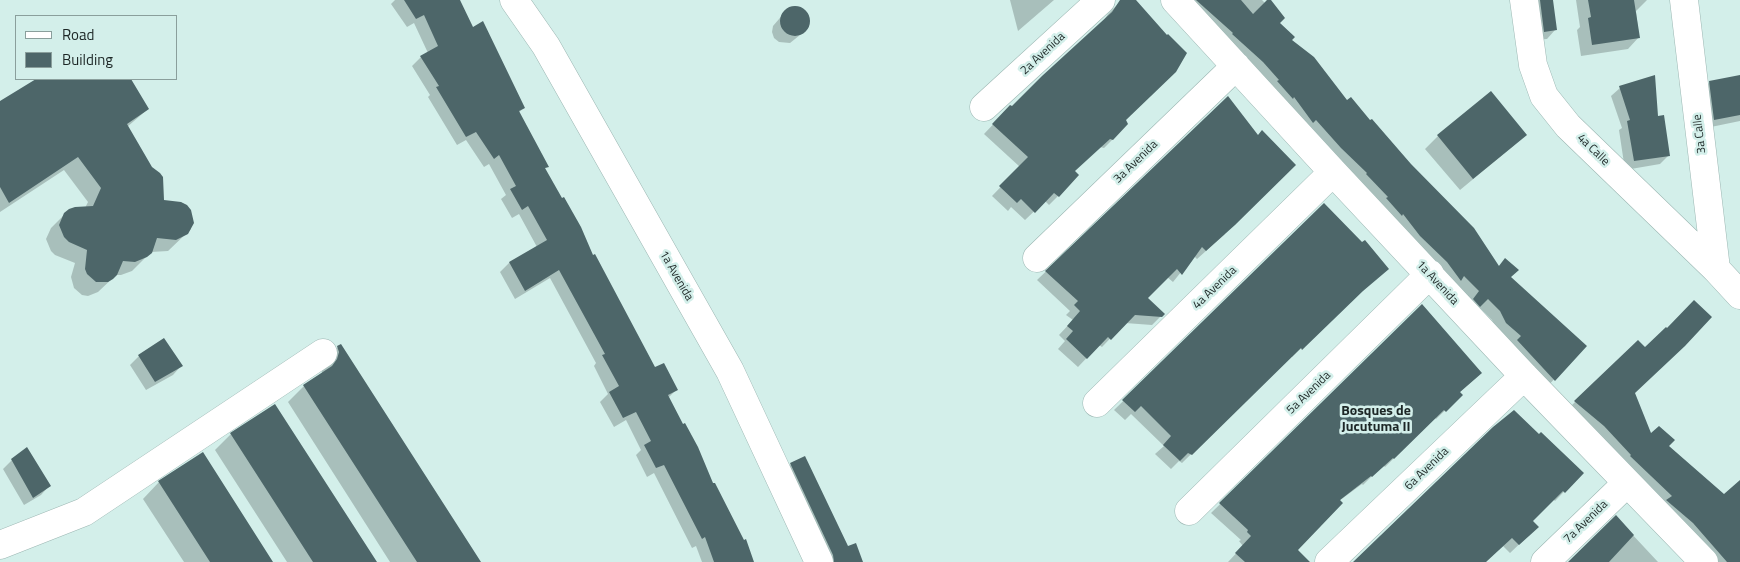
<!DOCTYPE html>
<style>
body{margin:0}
#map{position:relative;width:1740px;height:562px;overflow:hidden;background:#d3efea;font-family:"Titillium Web",sans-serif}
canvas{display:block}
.legend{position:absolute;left:15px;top:15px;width:162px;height:65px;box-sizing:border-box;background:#d3efea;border:1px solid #8a9f9c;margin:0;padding:6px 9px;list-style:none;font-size:15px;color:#1d2726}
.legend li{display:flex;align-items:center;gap:10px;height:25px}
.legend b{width:25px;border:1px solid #8a9f9c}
</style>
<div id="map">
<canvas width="1740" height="562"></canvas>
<ul class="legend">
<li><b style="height:6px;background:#fff"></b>Road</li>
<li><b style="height:14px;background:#4d6669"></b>Building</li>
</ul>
</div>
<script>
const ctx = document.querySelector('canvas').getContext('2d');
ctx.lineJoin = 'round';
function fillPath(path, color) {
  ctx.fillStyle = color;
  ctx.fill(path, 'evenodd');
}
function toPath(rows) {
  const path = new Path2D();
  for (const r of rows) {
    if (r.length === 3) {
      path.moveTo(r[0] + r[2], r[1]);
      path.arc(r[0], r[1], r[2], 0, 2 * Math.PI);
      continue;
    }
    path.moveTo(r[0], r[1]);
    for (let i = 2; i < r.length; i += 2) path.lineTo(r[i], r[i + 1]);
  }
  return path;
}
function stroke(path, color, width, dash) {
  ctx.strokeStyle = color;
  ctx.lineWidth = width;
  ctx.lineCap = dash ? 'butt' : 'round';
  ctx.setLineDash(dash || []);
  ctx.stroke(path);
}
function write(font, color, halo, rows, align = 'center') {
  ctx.font = font + ' "Titillium Web",sans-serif';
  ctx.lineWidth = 5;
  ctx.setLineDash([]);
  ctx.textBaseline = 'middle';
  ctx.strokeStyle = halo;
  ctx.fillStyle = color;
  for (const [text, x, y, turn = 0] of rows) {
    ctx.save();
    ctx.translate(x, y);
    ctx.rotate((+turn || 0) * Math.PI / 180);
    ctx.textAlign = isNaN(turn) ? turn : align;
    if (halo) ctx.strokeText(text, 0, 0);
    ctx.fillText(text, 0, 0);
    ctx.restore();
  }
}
fillPath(toPath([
 [395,0,458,0,472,28,524,108,518,113,547,167,544,169,655,369,677,389,668,398,753,562,702,562,696,546,692,548,654,473,647,477,636,455,641,450,626,420,614,427,600,402,608,394,594,366,596,363,550,278,515,299,500,272,509,263,537,247,519,214,512,218,501,199,506,195,489,164,484,167,466,140,457,145,428,97,430,95,412,66,421,57,428,53,414,23,407,27,391,4],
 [1010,0,1054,0,1018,31],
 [1122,0,1135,0,1124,120,1113,139,1104,148,1100,147,1074,171,1058,196,1049,205,1045,201,1025,220,1011,207,1008,211,992,196,1020,167,984,134,1002,115,1012,108,1104,20,1108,14],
 [1179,0,1262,0,1265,3,1270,0,1278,23,1290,41,1498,267,1505,259,1509,277,1585,346,1545,389,1497,332,1492,320,1479,307,1471,314],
 [1538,0,1551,0,1555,30,1547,39,1536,40,1531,7],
 [1576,0,1647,0,1636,11,1639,37,1628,49,1581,56,1577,30,1580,27],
 [796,8,802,10,806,14,808,19,808,25,805,31,790,43,779,42,774,38,772,32,773,26,785,12,790,9],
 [1740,76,1740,121,1706,128,1701,91,1710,82],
 [38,79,129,79,148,109,127,127,163,201,191,229,168,251,151,252,132,271,121,275,116,275,98,292,88,296,82,295,74,288,71,277,75,263,55,255,51,251,46,239,51,228,65,214,85,208,88,202,64,170,0,212,0,103],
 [1620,88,1657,118,1668,156,1660,164,1625,170,1619,130,1622,128,1611,96],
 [1227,98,1225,234,1197,259,1194,256,1173,282,1167,277,1146,298,1163,314,1152,325,1125,323,1102,347,1099,345,1078,367,1058,349,1065,341,1059,335,1073,320,1066,315,1070,311,1037,280],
 [1525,135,1512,147,1460,190,1425,149,1438,136],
 [1324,205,1353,299,1292,357,1291,356,1182,463,1179,461,1171,469,1155,454,1164,446,1131,414,1125,420,1114,410],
 [1422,306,1481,373,1459,393,1453,403,1436,419,1435,418,1385,467,1383,465,1363,485,1362,484,1339,501,1296,550,1293,562,1228,562,1243,546,1239,541,1241,540,1211,513],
 [164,340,181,366,173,375,146,390,130,365,139,356],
 [338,347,479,562,390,562,288,402,304,386,322,374,321,364],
 [1634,394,1651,435,1668,446,1724,496,1740,489,1740,562,1708,562,1565,412,1575,402],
 [231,434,375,562,287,562,215,450],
 [12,460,49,486,41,495,24,505,3,469],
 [791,464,847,548,862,562,824,562,782,473],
 [1582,473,1555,501,1553,499,1531,521,1529,535,1510,553,1503,546,1485,562,1354,562],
 [159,482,272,562,184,562,143,499],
 [1616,517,1658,562,1569,562]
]), '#0003');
fillPath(toPath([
 [404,0,460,0,473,27,483,21,525,108,519,111,549,167,545,168,562,198,564,197,581,227,593,255,595,254,655,367,664,363,678,390,668,395,683,424,685,423,698,447,713,483,715,483,744,540,746,539,754,562,714,562,705,537,702,539,664,465,656,468,644,445,651,441,636,412,623,418,609,392,619,386,602,355,605,354,559,270,525,291,509,262,547,240,528,206,522,210,510,189,516,186,499,155,494,159,476,132,466,137,436,87,439,86,420,56,438,46,424,15,416,19],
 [1120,0,1136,0,1167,35,1168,34,1187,53,1176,72,1126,120,1128,124,1113,140,1110,139,1075,171,1079,175,1059,197,1054,193,1035,213,1021,199,1017,203,999,186,1028,157,992,124,1010,105,1012,106,1042,76,1112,12],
 [1196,0,1241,0,1253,14,1267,0,1271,0,1285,18,1280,23,1295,37,1292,40,1314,57,1347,100,1351,97,1370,120,1372,119,1411,164,1474,228,1499,266,1505,258,1519,270,1511,277,1587,346,1555,381,1517,340,1521,336,1506,323,1500,311,1488,299,1480,307,1473,299,1479,291,1464,276,1461,281,1447,262,1420,236,1403,214,1402,216,1386,198,1388,197,1366,174,1367,173,1341,148,1316,120,1313,123,1294,97,1293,99,1277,81,1279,80,1263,62,1232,34,1233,33],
 [1540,0,1553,0,1557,30,1544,32],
 [1588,0,1634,0,1640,38,1592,45,1588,18,1591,17],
 [795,21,15],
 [1655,75,1658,116,1664,115,1670,156,1634,161,1627,121,1630,120,1619,86],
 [1740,75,1740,115,1714,120,1709,81],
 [36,79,131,79,149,109,127,124,152,167,160,173,163,177,164,200,181,202,187,205,191,210,194,223,188,234,176,240,157,238,152,253,147,257,135,262,123,261,117,275,113,279,108,282,96,282,87,274,85,269,87,250,69,242,64,237,59,225,64,213,69,209,75,207,93,206,101,188,78,157,9,203,0,187,0,101],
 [1491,91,1527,135,1473,179,1437,135],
 [1228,96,1258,135,1262,130,1296,165,1235,225,1206,251,1202,247,1182,275,1177,269,1148,298,1165,314,1162,317,1135,315,1111,340,1108,337,1087,359,1066,339,1073,331,1067,326,1080,311,1074,305,1078,301,1045,271],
 [1324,203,1362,242,1365,240,1389,269,1363,291,1302,350,1301,348,1192,455,1188,453,1180,461,1163,445,1171,436,1141,406,1135,412,1122,400],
 [1694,300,1712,317,1685,346,1635,393,1651,433,1659,426,1675,440,1669,446,1724,494,1740,480,1740,562,1727,562,1693,523,1666,500,1672,496,1630,456,1631,455,1604,426,1574,401,1638,340,1645,347,1666,327,1667,328],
 [1422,304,1482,373,1460,392,1463,395,1446,412,1444,410,1394,459,1393,458,1372,477,1371,476,1340,500,1343,503,1298,550,1310,562,1245,562,1235,553,1251,536,1247,532,1248,530,1219,503],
 [164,338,183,366,155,382,138,355],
 [341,344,481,562,417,562,303,385,332,366,337,359,339,352,337,346],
 [275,404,377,562,313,562,230,433],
 [1514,410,1539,434,1541,432,1584,473,1565,493,1563,491,1533,521,1539,527,1519,545,1512,538,1486,562,1353,562,1493,427],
 [27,447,51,486,33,498,11,459],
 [203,452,273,562,210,562,158,481],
 [805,456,848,546,856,543,863,562,834,562,833,555,790,463],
 [1616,515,1634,535,1609,562,1568,562]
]), '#4d6669');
const minor = toPath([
 [514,0,546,46,730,371,819,562],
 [1175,0,1333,172,1524,376,1704,562],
 [1524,0,1533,65,1544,96,1568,126,1716,269,1740,295],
 [1684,0,1716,269],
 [984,107,1101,0],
 [1037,258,1236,66],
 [1097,403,1333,172],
 [1189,511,1430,274],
 [0,545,84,512,323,353],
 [1329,562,1524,376],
 [1545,562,1627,483]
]);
stroke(minor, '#9bb6b2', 29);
stroke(minor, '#fff', 28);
write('12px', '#1d2726', '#d3efea', [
 ["2a Avenida",1043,54,-43],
 ["3a Calle",1700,134,-97],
 ["4a Calle",1593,150,44],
 ["3a Avenida",1136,162,-44],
 ["1a Avenida",676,276,60],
 ["1a Avenida",1437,283,47],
 ["4a Avenida",1215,288,-44],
 ["5a Avenida",1309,393,-44],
 ["6a Avenida",1427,469,-44],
 ["7a Avenida",1586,522,-44]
]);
write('bold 14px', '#1d2726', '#d3efea', [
 ["Bosques de",1376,412],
 ["Jucutuma II",1376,428]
]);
</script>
